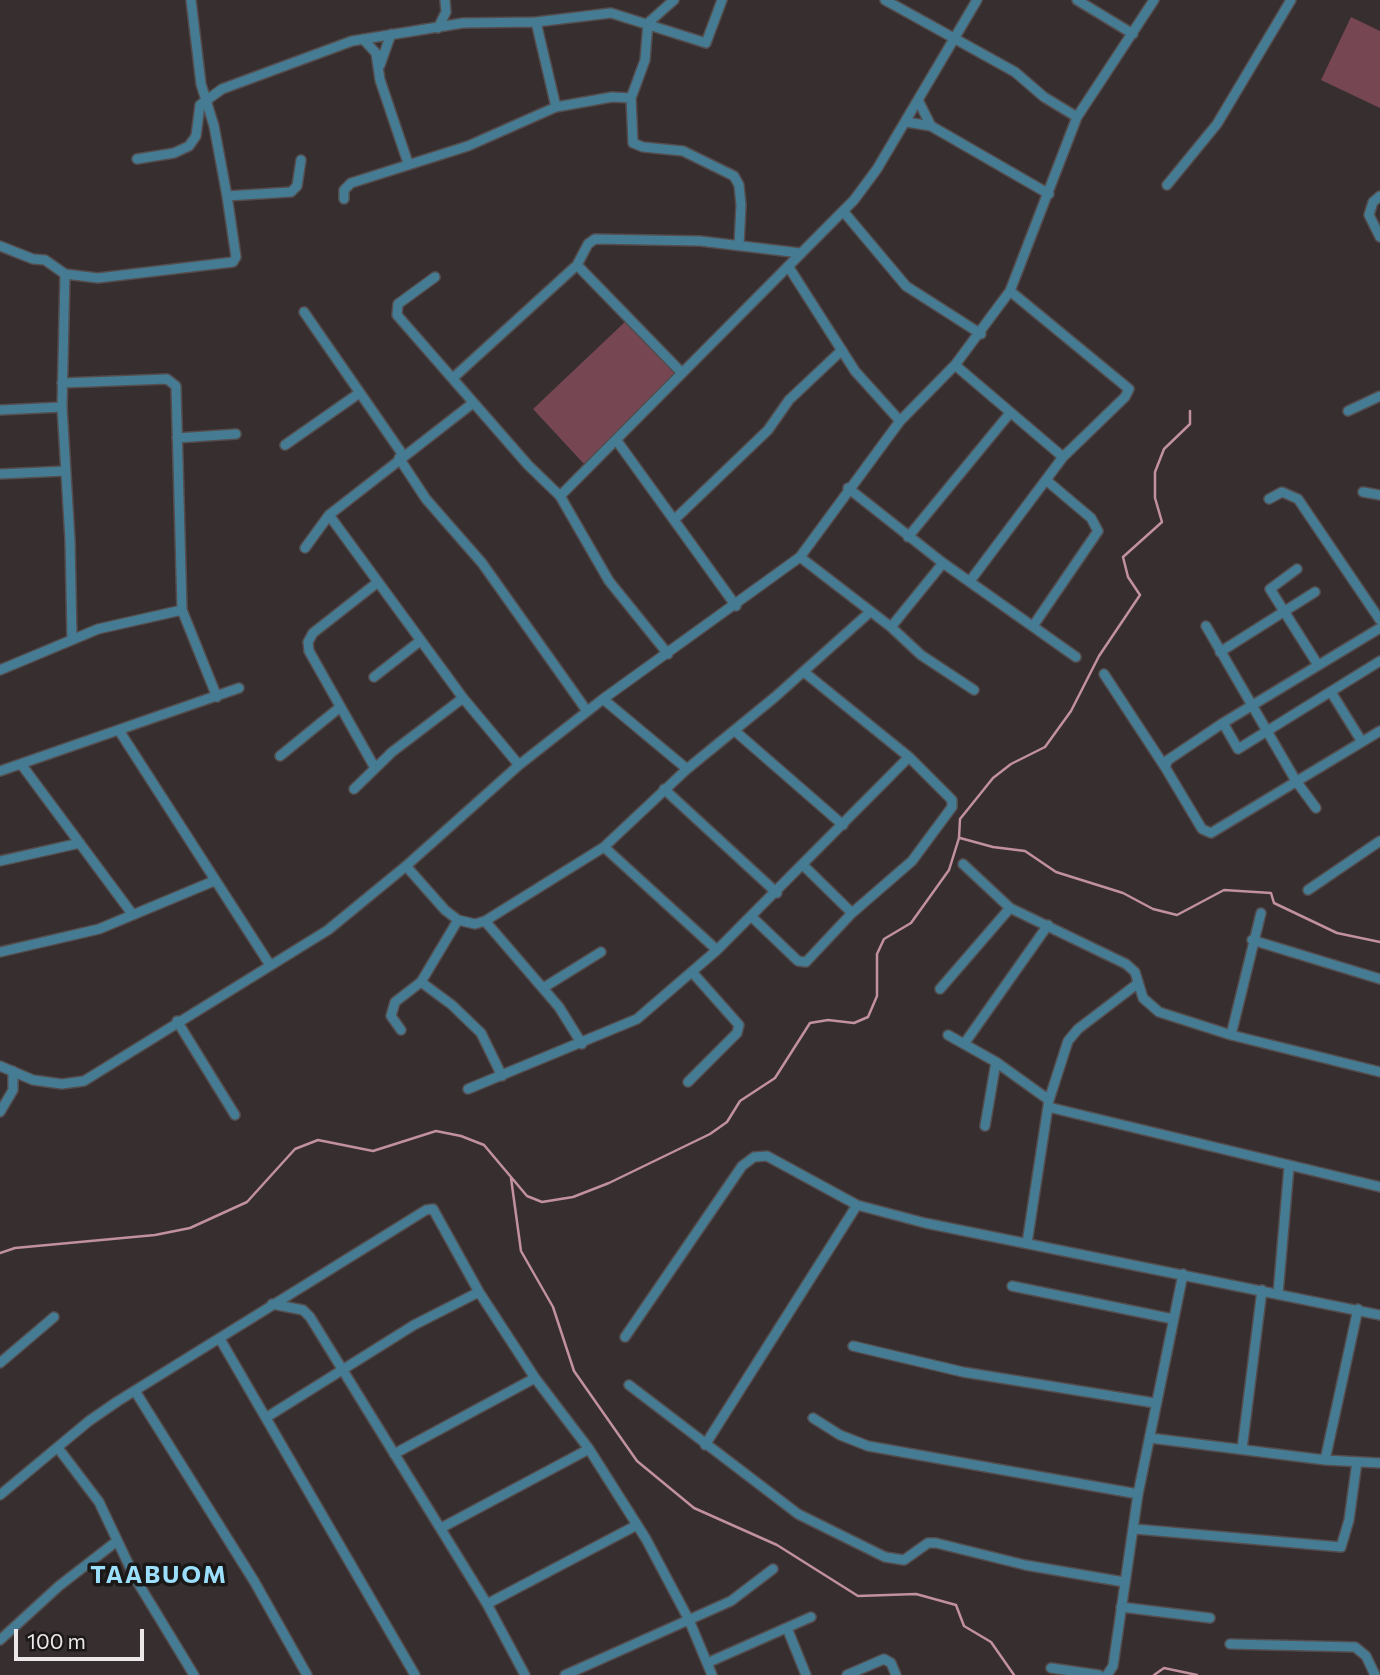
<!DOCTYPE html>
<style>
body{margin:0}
#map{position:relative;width:1380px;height:1675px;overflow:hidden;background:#372e30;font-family:Commissioner,sans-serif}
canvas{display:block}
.scale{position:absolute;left:14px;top:1629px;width:130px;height:32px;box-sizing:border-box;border:4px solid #ece7e8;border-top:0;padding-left:9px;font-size:21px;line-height:24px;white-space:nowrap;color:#ece7e8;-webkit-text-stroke:5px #1b1818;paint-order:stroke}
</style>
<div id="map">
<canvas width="1380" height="1675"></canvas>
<div class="scale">100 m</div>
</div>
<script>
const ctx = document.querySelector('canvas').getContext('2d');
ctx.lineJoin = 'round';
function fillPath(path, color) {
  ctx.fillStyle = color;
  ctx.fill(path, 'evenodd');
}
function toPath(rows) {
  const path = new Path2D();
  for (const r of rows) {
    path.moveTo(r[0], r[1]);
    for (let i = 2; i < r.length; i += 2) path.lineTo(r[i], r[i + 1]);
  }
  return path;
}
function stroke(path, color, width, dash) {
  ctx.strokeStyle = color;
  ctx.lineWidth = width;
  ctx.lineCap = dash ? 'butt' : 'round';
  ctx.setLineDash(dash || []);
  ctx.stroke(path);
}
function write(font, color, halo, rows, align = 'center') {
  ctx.font = font + ' Commissioner,sans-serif';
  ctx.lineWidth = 7;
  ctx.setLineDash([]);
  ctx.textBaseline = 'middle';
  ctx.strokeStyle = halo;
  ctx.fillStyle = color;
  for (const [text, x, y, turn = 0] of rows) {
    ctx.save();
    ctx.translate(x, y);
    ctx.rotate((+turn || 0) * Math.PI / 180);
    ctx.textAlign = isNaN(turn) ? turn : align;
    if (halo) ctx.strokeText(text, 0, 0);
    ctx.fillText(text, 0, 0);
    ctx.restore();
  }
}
fillPath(toPath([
 [1351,17,1380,31,1380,108,1321,80],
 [627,320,680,376,585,465,533,409]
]), '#764653');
stroke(toPath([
 [960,838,993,847,1025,851,1056,872,1123,893,1153,909,1177,915,1224,890,1271,893,1274,903,1337,933,1380,942],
 [511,1178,521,1251,553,1307,574,1371,637,1461,694,1508,777,1545,858,1596,916,1594,956,1605,964,1626,991,1642,1014,1675],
 [0,1253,15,1248,155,1235,190,1228,247,1202,295,1149,318,1140,373,1151,436,1131,461,1136,484,1145,527,1196,542,1202,573,1197,609,1183,710,1134,727,1122,740,1101,775,1078,810,1023,828,1020,854,1023,868,1017,877,996,877,954,884,939,911,923,949,870,959,838,960,819,993,778,1011,764,1045,747,1071,711,1099,656,1140,595,1128,577,1123,557,1162,522,1155,498,1155,472,1164,449,1190,424,1190,411],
 [1154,1675,1164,1668,1197,1675]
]), '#c2919e', 2.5);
const minor = toPath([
 [885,0,1015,72,1044,97,1077,117],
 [1077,0,1133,34],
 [536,22,556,107],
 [648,23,645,60,631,98,633,143,643,147,683,151,734,176,739,185,741,205,739,245],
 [648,23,674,0],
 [438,28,446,12,445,0],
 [363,39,376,53,380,80,408,163],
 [380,65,391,34],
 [918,100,931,126],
 [906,122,931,126,1049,194],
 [137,159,174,153,189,146,196,136,200,105,222,89,352,41,463,23,536,22,611,13,706,43,722,0],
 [1167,185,1217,124,1291,0],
 [227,196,291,192,297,186,301,160],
 [1380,196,1373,202,1369,215,1380,237],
 [344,199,344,190,351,183,468,146,556,107,612,97,631,98],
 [843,211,906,286,981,334],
 [0,246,33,259,45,260,65,274,98,278,233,262,236,257,227,196,214,126,201,84,191,0],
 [577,265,681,372],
 [788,266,855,371,900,421],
 [65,274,62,407,70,540,72,639],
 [435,277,398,304,397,315,528,465,560,496,609,581,668,654],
 [304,312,403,455],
 [955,365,1063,457],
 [453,378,577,265,588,244,595,239,700,241,800,253],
 [62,383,167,379,176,386,182,610,217,697],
 [0,410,62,407],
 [1348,411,1380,396],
 [177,438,236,434],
 [617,441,736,606],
 [285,445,358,394],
 [399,458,426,499,482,563,587,711],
 [0,474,65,471],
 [848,488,943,563,1076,657],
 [1363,492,1380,495],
 [560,496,854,200,877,169,977,0],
 [1269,499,1282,492,1298,499,1380,620],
 [329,515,463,698,519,765],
 [674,520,768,430,789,400,842,350],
 [908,537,1010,413],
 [305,548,329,515,473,403],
 [800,557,891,627,921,655,974,690],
 [1297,569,1270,589,1318,665],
 [970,581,1063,457,1125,397,1129,389,1010,291],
 [1033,626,1098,531,1091,518,1046,480],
 [1206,626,1296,781,1316,808],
 [891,627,943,563],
 [1380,628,1223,723,1168,760,1165,767,1202,829,1211,833,1380,731],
 [1220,652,1315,592],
 [0,670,98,629,182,610],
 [1104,674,1165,767],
 [374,677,420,641],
 [1331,692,1362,742],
 [603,699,687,769],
 [1223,723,1238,749,1380,661],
 [735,731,843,825],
 [120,732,270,965],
 [280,756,339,708],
 [21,764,133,915],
 [375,768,309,651,308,642,313,633,378,582],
 [0,771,239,688],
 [354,789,392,752,463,698],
 [664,789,777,893],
 [604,847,717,950],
 [0,861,80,843],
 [963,864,1010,908],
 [803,865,852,913],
 [406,866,445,910,458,920,475,924,485,921,604,847,687,769,775,697,870,612],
 [1308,890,1380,841],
 [752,917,798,961,806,962,852,913,912,861,952,807,952,800,909,757,804,672],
 [458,920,421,982,452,1005,481,1033,502,1076],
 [485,921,559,1007,582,1044],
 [1252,940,1380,979],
 [0,952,99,929,214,881],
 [543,988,601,952],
 [940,989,1010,908,1126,964,1135,972,1143,998,1159,1012,1231,1035,1380,1072],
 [177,1021,235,1115],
 [401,1030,391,1016,395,1002,421,982],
 [948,1035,996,1062,1049,1100],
 [1231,1035,1261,913],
 [964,1044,1048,925],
 [0,1066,33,1080,62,1084,84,1081,328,930,406,866,519,765,603,699,800,557,900,421,955,365,1010,291,1077,117,1154,0],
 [688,1082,737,1033,739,1025,692,972],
 [468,1089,637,1019,717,950,909,757],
 [1048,1107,1380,1187],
 [0,1112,13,1090,13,1071],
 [985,1126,996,1062],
 [1027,1243,1049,1100,1068,1041,1078,1029,1137,984],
 [1012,1286,1173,1319],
 [1278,1294,1289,1167],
 [272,1304,303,1310,310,1317,487,1604,525,1675],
 [625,1337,742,1166,754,1157,767,1156,857,1205,925,1223,1380,1315],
 [220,1339,415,1675],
 [853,1346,963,1372,1155,1403],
 [0,1363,54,1317],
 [629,1385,798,1514,885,1557,904,1560,928,1543,936,1543,1025,1565,1124,1582],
 [135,1391,254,1581,307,1675],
 [267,1417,414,1325,479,1292],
 [813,1418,840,1435,868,1446,1138,1494],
 [1150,1438,1325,1460,1380,1463],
 [705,1445,857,1205],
 [58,1448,99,1502,135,1578,194,1675],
 [1242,1449,1262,1290],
 [394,1454,535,1378],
 [1325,1460,1358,1309],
 [0,1495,89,1421,118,1401,426,1210,433,1209,479,1292,535,1378,589,1449,646,1539,689,1620,712,1675],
 [441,1528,589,1449],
 [1135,1529,1341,1547,1349,1520,1357,1462],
 [487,1604,637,1525],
 [1121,1607,1210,1618],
 [787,1628,806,1675],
 [0,1640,59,1586,117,1541],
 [1230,1644,1355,1647,1366,1656,1375,1675],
 [707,1663,811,1617],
 [1051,1668,1099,1675],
 [565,1675,731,1601,773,1569],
 [847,1675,884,1659,891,1663,896,1675],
 [1107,1675,1113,1666,1138,1494,1183,1274]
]);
stroke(minor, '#544c4d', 12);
stroke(minor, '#457c93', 9);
ctx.letterSpacing = '2px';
write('bold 24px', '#9bdffd', '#1b1818', [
 ["TAABUOM",159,1575]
]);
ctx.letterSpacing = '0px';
</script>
